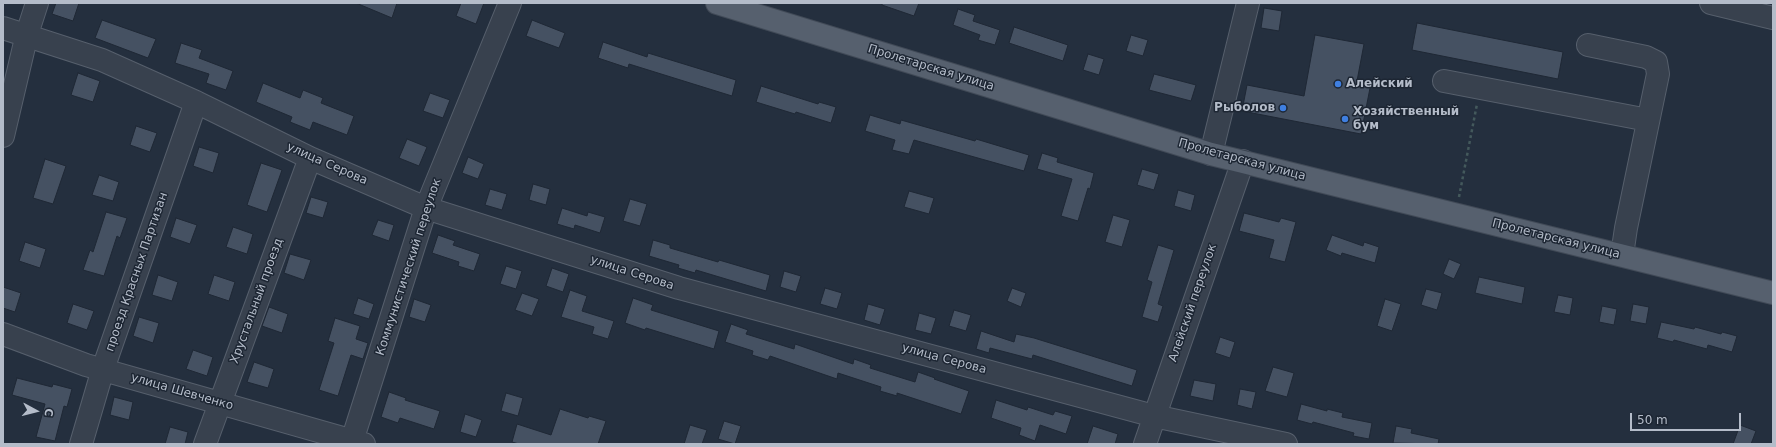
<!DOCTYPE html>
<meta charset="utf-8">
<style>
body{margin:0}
#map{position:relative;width:1776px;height:447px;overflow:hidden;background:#242f3e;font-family:"DejaVu Sans",sans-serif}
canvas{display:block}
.frame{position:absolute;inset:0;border:4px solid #b4bcc9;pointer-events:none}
.north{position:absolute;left:16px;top:391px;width:40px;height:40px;-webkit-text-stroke:3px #1d2633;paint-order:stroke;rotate:97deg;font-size:11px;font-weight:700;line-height:16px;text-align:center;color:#b4bcc9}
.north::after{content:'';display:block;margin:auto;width:14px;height:18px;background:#b4bcc9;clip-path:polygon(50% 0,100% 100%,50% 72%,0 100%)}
.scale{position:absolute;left:1630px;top:413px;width:111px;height:18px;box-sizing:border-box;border:2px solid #b4bcc9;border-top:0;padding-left:5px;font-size:12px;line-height:14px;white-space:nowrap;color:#b4bcc9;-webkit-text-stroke:3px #1d2633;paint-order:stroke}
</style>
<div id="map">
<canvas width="1776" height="447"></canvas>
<div class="frame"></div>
<div class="north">С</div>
<div class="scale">50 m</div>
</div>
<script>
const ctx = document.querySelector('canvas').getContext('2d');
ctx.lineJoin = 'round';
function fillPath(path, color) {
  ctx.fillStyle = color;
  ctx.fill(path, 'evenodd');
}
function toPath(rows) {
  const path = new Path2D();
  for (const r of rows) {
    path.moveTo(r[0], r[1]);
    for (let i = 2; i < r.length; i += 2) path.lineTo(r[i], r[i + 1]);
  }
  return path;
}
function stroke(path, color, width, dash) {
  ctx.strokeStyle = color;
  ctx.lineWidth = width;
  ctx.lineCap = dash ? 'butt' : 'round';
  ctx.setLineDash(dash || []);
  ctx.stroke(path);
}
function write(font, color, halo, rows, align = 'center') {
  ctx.font = font + ' "DejaVu Sans",sans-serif';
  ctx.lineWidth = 3;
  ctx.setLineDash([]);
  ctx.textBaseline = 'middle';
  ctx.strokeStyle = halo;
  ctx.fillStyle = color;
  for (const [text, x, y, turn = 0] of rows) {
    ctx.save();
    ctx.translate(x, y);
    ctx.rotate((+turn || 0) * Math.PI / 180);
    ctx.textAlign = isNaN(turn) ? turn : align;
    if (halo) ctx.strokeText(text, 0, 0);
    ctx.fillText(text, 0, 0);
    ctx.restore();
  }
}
const building = toPath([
 [56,3,79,3,73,21,52,14,56,3],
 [356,3,397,3,392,18,356,3],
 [461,3,484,3,476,24,456,16,461,3],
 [882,3,919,3,914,16,882,5,882,3],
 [1264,8,1282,11,1279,31,1261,28,1264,8],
 [958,9,975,15,973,21,1000,30,995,45,978,40,980,35,953,25,958,9],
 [102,20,156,39,148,58,95,38,102,20],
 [532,20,565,33,559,48,526,36,532,20],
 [1417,23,1563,52,1558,79,1412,50,1417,23],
 [1014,27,1068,45,1063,61,1009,43,1014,27],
 [1131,35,1148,40,1143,56,1126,51,1131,35],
 [1315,35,1364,44,1357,81,1371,83,1361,134,1242,111,1247,85,1304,96,1315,35],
 [603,42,647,57,648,53,736,80,732,96,629,64,628,68,598,58,603,42],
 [181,43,202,50,199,58,233,71,226,90,206,83,209,74,175,63,181,43],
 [1088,54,1104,59,1099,75,1083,70,1088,54],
 [78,73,100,81,93,102,71,95,78,73],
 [1154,74,1196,85,1191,101,1149,90,1154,74],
 [263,83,300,98,303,90,323,98,321,103,354,116,347,135,313,122,310,130,290,122,292,117,256,102,263,83],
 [761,86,818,104,819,102,836,107,831,123,796,112,795,114,756,102,761,86],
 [430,93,450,100,443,118,423,111,430,93],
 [870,115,900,124,901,120,975,141,976,139,1029,155,1024,171,914,140,909,154,892,150,895,140,865,131,870,115],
 [136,126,157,133,150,152,130,145,136,126],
 [407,139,427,147,419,166,399,158,407,139],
 [199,147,219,153,213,173,193,166,199,147],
 [1042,153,1058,158,1057,162,1094,173,1090,189,1088,188,1078,221,1061,216,1072,179,1037,169,1042,153],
 [468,157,484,164,478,179,462,173,468,157],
 [45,159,66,166,53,204,33,198,45,159],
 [261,163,282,170,267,212,247,205,261,163],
 [1142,169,1159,174,1154,190,1137,185,1142,169],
 [99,175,119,182,113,201,92,195,99,175],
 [533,184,550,189,546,205,529,200,533,184],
 [490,189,507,194,502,210,485,205,490,189],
 [1178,190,1195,195,1191,211,1174,206,1178,190],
 [909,191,934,198,929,214,904,207,909,191],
 [311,197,328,202,323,218,306,213,311,197],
 [630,199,647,204,640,226,623,221,630,199],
 [562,208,587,216,588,212,605,217,600,233,575,225,574,229,557,224,562,208],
 [106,212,127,218,120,238,117,236,104,276,83,270,90,250,93,252,106,212],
 [1244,213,1279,222,1281,218,1296,222,1285,262,1269,258,1274,240,1239,231,1244,213],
 [1113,215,1130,220,1122,247,1105,242,1113,215],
 [176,218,197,225,190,244,170,237,176,218],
 [378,220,394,225,389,241,372,235,378,220],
 [233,227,253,234,247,254,226,247,233,227],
 [438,235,455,241,453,245,480,254,474,271,458,266,459,262,432,253,438,235],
 [1332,235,1363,246,1364,242,1379,247,1375,263,1342,253,1341,256,1326,250,1332,235],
 [653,240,670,245,670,248,718,262,719,260,770,275,766,291,696,270,695,273,678,268,679,265,649,256,653,240],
 [25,242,46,249,40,268,19,261,25,242],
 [1158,245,1174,250,1158,304,1163,306,1158,322,1142,317,1152,282,1147,280,1158,245],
 [290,254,311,260,304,280,284,273,290,254],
 [1449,259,1461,264,1454,279,1443,274,1449,259],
 [506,266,522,271,516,289,500,284,506,266],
 [552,268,569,274,563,292,546,286,552,268],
 [784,271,801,276,796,292,780,287,784,271],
 [158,275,178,282,172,301,152,295,158,275],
 [214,275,235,282,229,301,208,294,214,275],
 [1479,277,1525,287,1522,304,1475,293,1479,277],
 [3,287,21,293,15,312,3,308,3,287],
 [825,288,842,293,837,309,820,304,825,288],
 [1012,288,1026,293,1021,307,1007,301,1012,288],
 [1426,289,1442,293,1437,310,1421,305,1426,289],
 [570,290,587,296,582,311,614,321,608,339,592,334,594,327,561,317,570,290],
 [522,293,539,299,532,316,515,310,522,293],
 [1558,295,1573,298,1570,315,1554,312,1558,295],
 [358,298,374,304,369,319,353,314,358,298],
 [633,298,653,305,651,310,719,331,714,349,646,328,645,330,625,323,633,298],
 [414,299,431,305,425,322,409,317,414,299],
 [1385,299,1401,304,1392,331,1377,326,1385,299],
 [73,304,94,311,87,330,67,323,73,304],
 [868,304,885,309,880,325,864,320,868,304],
 [1633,304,1649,307,1646,324,1630,321,1633,304],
 [1602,306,1617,309,1614,325,1599,322,1602,306],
 [269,307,288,314,282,333,262,326,269,307],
 [954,310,971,315,966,331,949,326,954,310],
 [919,313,936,318,931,334,915,330,919,313],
 [139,317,159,323,153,343,133,336,139,317],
 [335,318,360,326,356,339,368,343,363,359,351,355,338,396,319,390,334,343,328,341,335,318],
 [1661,322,1694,329,1695,327,1721,334,1722,332,1737,336,1732,352,1708,345,1707,349,1674,340,1673,342,1657,338,1661,322],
 [731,324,748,330,746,334,794,349,795,344,853,364,854,359,871,365,870,368,915,382,918,372,935,378,934,379,969,391,961,414,897,393,897,396,880,391,881,387,838,373,837,379,770,356,768,360,752,355,753,351,725,342,731,324],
 [981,331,1014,342,1016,334,1034,338,1137,370,1132,386,1033,355,1032,359,990,348,989,353,976,349,981,331],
 [1220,337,1235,342,1230,358,1215,353,1220,337],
 [193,350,213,357,207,376,186,369,193,350],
 [254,362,274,369,268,388,247,382,254,362],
 [1273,367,1294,373,1287,397,1265,391,1273,367],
 [17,378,52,387,53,384,72,389,67,407,64,406,55,441,36,437,45,404,12,395,17,378],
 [1194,380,1216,384,1213,401,1190,396,1194,380],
 [1240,389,1256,392,1252,409,1237,405,1240,389],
 [389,392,406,398,405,400,440,411,434,429,400,418,398,423,381,417,389,392],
 [506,393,523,398,518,416,501,411,506,393],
 [114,397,133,402,129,420,110,415,114,397],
 [996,400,1027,410,1028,407,1053,415,1055,411,1072,416,1066,434,1040,425,1035,441,1019,435,1021,428,991,418,996,400],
 [1301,404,1327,411,1327,409,1343,413,1342,417,1372,423,1369,439,1353,436,1354,433,1313,422,1312,424,1297,420,1301,404],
 [560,409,588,418,589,416,606,421,598,444,519,444,512,442,517,424,551,435,560,409],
 [465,414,482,420,476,437,460,432,465,414],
 [724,421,741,426,735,444,718,439,724,421],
 [690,425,707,430,702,444,684,444,690,425],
 [1740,425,1756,431,1751,444,1733,444,1740,425],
 [1093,426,1118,434,1115,444,1087,444,1093,426],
 [1396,426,1412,429,1411,433,1439,439,1438,444,1393,443,1396,426],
 [170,427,188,432,185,444,165,444,170,427]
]);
fillPath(building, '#455162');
stroke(building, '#1f2835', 1);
const minor = toPath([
 [1711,3,1773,18],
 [3,28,102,60,196,102,310,158,426,208,679,288,1154,416,1286,444],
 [1588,45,1646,57,1656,62,1658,74,1626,228,1622,255],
 [1444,81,1648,120],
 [3,136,27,34,37,3],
 [1211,154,1248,3],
 [3,334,86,365,364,444],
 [81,444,103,369,196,102],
 [205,444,310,158],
 [350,444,352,441,426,208,510,3],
 [1145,444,1243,161]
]);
const major = toPath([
 [717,3,1211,154,1773,293]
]);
stroke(minor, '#565f6c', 24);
stroke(major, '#414a57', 24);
stroke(toPath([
 [1459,197,1477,104]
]), '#44595c', 2.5, [3, 3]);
stroke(minor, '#38414e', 22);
stroke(major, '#56606e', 22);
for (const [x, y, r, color] of [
 [1338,84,4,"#3f7fe0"],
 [1283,108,4,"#3f7fe0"],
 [1345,119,4,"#3f7fe0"]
]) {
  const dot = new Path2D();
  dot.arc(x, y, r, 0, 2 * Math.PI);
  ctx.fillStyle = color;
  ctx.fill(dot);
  stroke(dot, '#1d2633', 1.5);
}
write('12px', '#b4bcc9', '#1d2633', [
 ["Пролетарская улица",931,68,17],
 ["Пролетарская улица",1242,160,15],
 ["улица Серова",327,164,24],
 ["Пролетарская улица",1556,239,14],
 ["Коммунистический переулок",409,267,-72],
 ["проезд Красных Партизан",137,272,-71],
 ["улица Серова",632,273,18],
 ["Хрустальный проезд",257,301,-70],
 ["Алейский переулок",1193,303,-71],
 ["улица Серова",944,359,15],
 ["улица Шевченко",182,392,16]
]);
write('bold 12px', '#b4bcc9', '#1d2633', [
 ["Алейский",1346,84],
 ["Рыболов",1275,108,"right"],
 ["Хозяйственный",1353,112],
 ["бум",1353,126]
], 'left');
</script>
